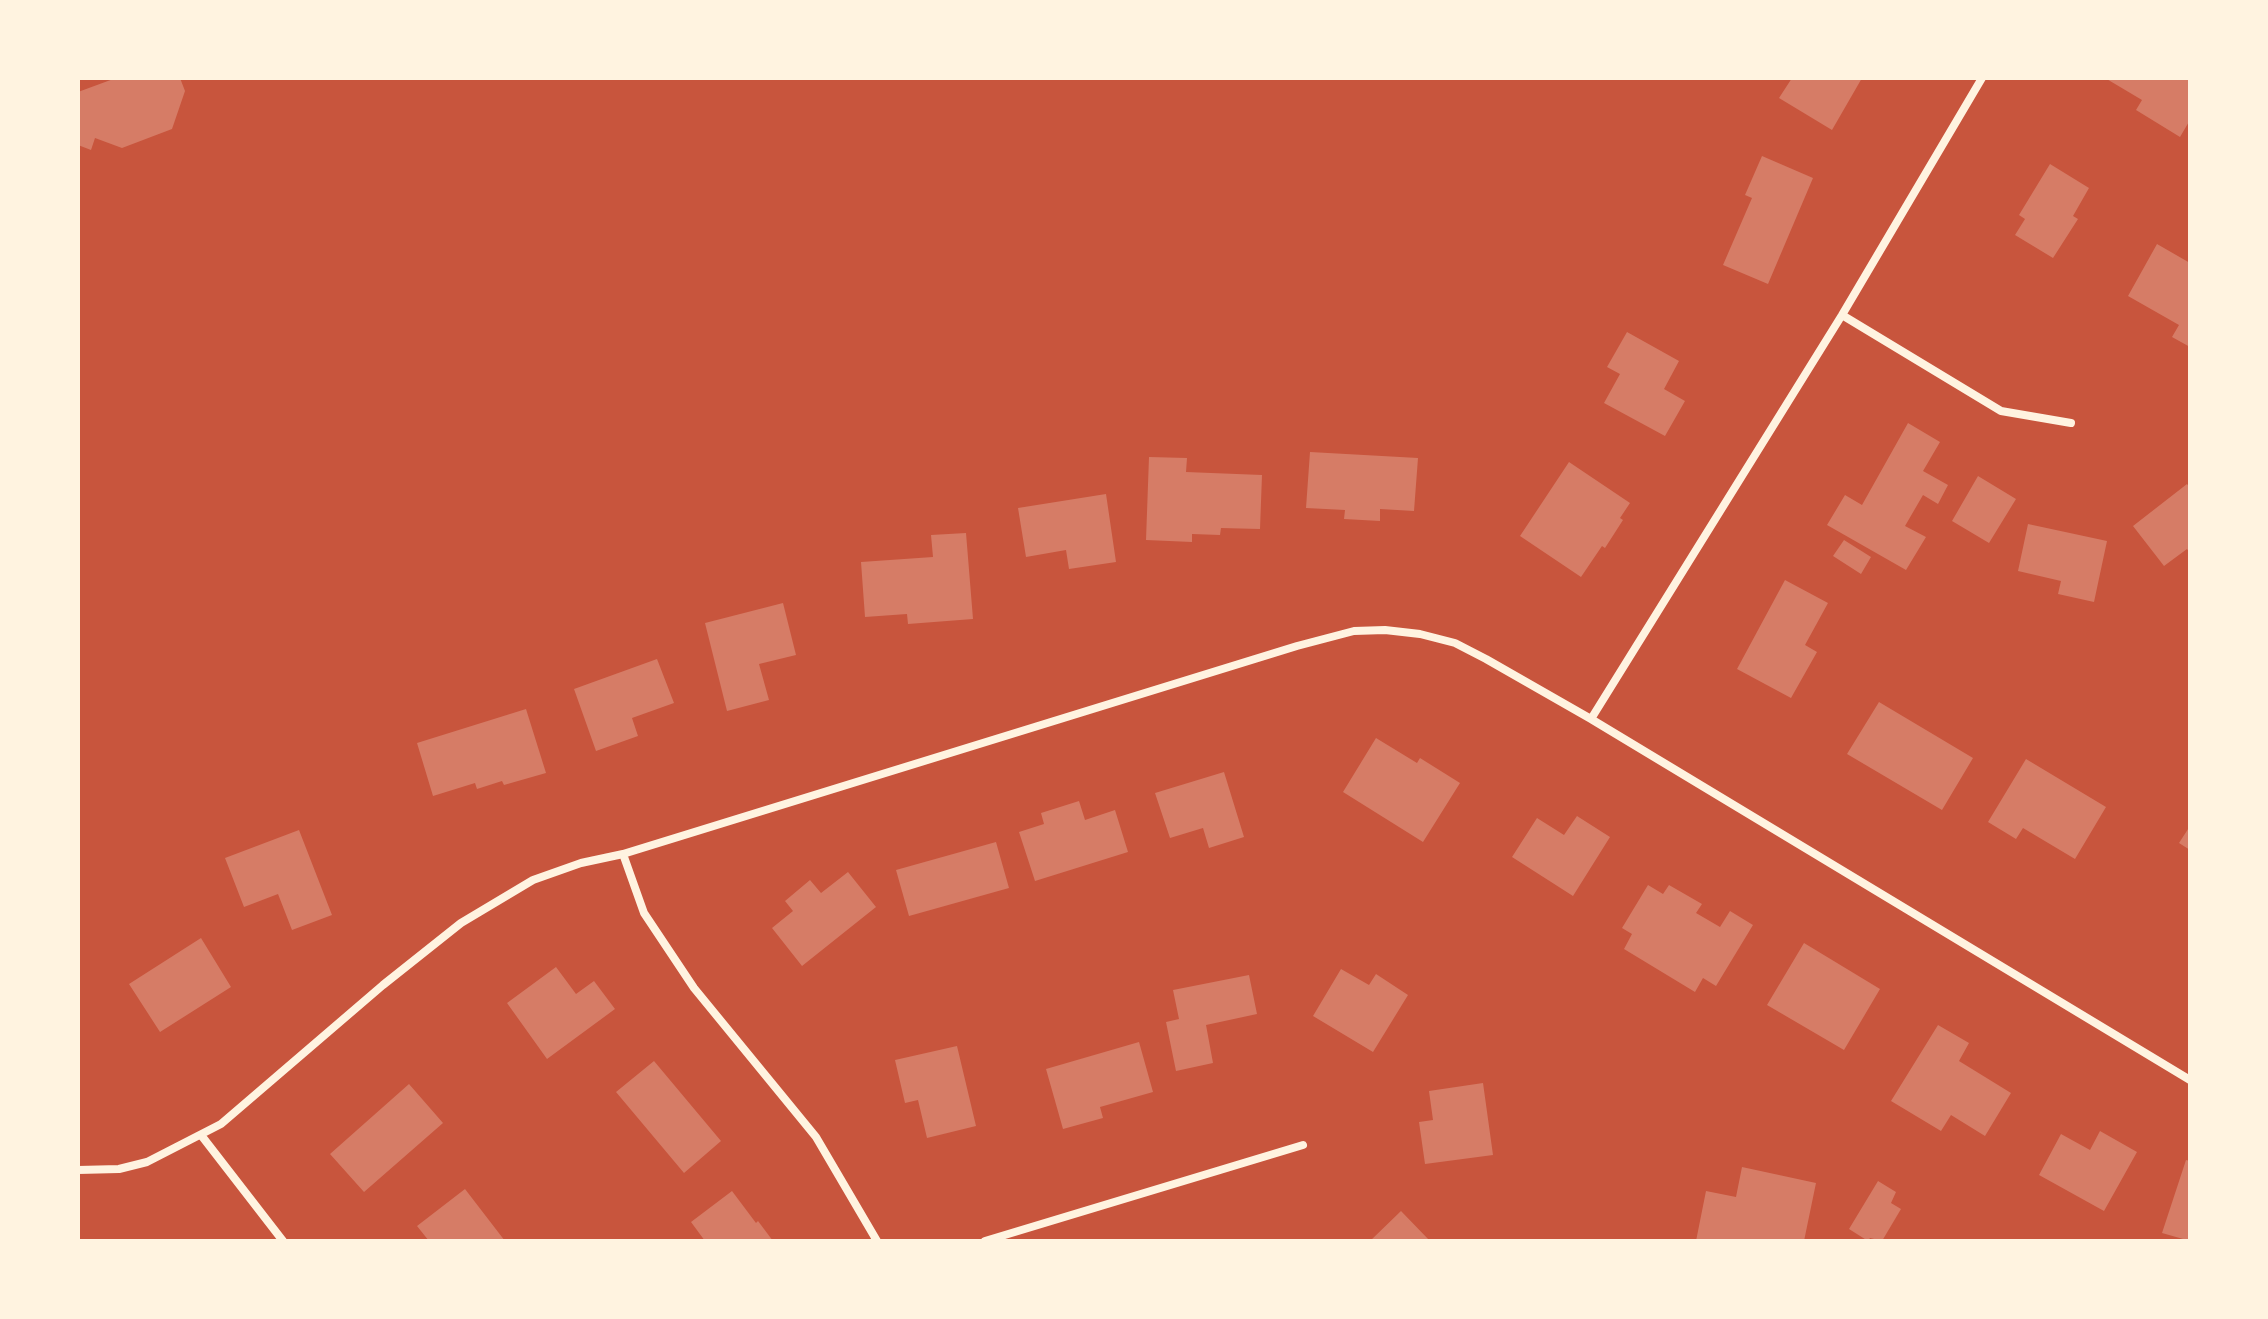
<!DOCTYPE html>
<style>
body{margin:0}
#map{position:relative;width:2268px;height:1319px;overflow:hidden;background:#c8553d;font-family:"Sofia Sans Condensed",sans-serif}
canvas{display:block}
.frame{position:absolute;inset:0;border:80px solid #fff3e0;pointer-events:none}
</style>
<div id="map">
<canvas width="2268" height="1319"></canvas>
<div class="frame"></div>
</div>
<script>
const ctx = document.querySelector('canvas').getContext('2d');
ctx.lineJoin = 'round';
function fillPath(path, color) {
  ctx.fillStyle = color;
  ctx.fill(path, 'evenodd');
}
function toPath(rows) {
  const path = new Path2D();
  for (const r of rows) {
    path.moveTo(r[0], r[1]);
    for (let i = 2; i < r.length; i += 2) path.lineTo(r[i], r[i + 1]);
  }
  return path;
}
function stroke(path, color, width, dash) {
  ctx.strokeStyle = color;
  ctx.lineWidth = width;
  ctx.lineCap = dash ? 'butt' : 'round';
  ctx.setLineDash(dash || []);
  ctx.stroke(path);
}
fillPath(toPath([
 [116,78,180,78,185,91,172,129,122,148,95,138,91,150,78,145,78,92],
 [1792,78,1804,79,1862,78,1832,130,1779,98],
 [2105,78,2190,78,2190,120,2180,137,2136,110,2142,100],
 [1762,156,1813,178,1768,284,1723,265,1752,198,1745,195],
 [2050,164,2089,188,2073,216,2078,219,2053,258,2015,235,2025,219,2019,215],
 [2157,244,2190,263,2190,347,2172,337,2179,325,2128,296],
 [1627,332,1679,361,1664,389,1685,401,1665,436,1604,403,1620,374,1607,367],
 [1908,423,1940,442,1923,471,1948,485,1938,504,1923,495,1905,526,1926,537,1906,570,1827,525,1845,495,1862,505],
 [1310,452,1418,458,1414,511,1380,509,1380,521,1344,519,1345,510,1306,508],
 [1149,457,1187,458,1186,472,1262,475,1260,529,1221,528,1220,535,1192,534,1192,542,1146,540],
 [1569,462,1630,503,1620,518,1623,520,1605,548,1602,546,1581,577,1520,536],
 [1978,476,2016,499,1989,543,1952,521],
 [2187,484,2190,488,2190,553,2187,549,2164,566,2133,526],
 [1106,494,1116,562,1069,569,1066,550,1026,557,1018,508],
 [2028,524,2107,541,2094,602,2058,594,2061,581,2018,571],
 [966,533,973,619,908,624,907,614,865,617,861,562,933,557,931,535],
 [1844,540,1871,557,1861,574,1833,556],
 [1785,580,1828,603,1805,645,1817,652,1791,698,1737,669],
 [783,603,796,655,759,664,769,700,727,711,705,623],
 [657,659,674,703,632,718,638,736,596,751,574,689],
 [1879,702,1973,758,1942,810,1847,754],
 [526,709,546,773,504,785,502,781,477,789,475,783,433,796,417,743],
 [1376,738,1417,763,1420,758,1460,783,1423,842,1343,792],
 [2026,759,2106,807,2075,859,2023,828,2016,839,1988,822],
 [1224,772,1244,837,1209,848,1203,828,1170,838,1155,793],
 [1079,801,1085,820,1115,810,1128,852,1035,881,1019,832,1044,824,1041,813],
 [1577,816,1610,837,1573,896,1512,857,1537,818,1564,835],
 [2190,826,2190,850,2179,843],
 [299,830,332,915,292,930,278,894,244,907,225,858],
 [996,842,1009,888,909,916,896,870],
 [848,872,876,907,802,966,772,928,793,911,785,901,810,880,821,893],
 [1648,885,1663,894,1669,885,1702,904,1696,913,1720,927,1730,911,1753,925,1716,986,1703,978,1695,992,1624,949,1632,934,1622,928],
 [201,938,231,987,160,1032,129,984],
 [1804,943,1880,989,1844,1050,1767,1005],
 [556,967,576,994,594,981,615,1009,547,1059,507,1003],
 [1341,969,1369,985,1376,974,1408,995,1373,1052,1313,1016],
 [1249,975,1257,1014,1206,1025,1213,1063,1176,1071,1166,1022,1179,1019,1173,990],
 [1938,1025,1969,1043,1959,1061,2011,1093,1985,1136,1951,1115,1941,1131,1891,1101],
 [1139,1042,1153,1092,1100,1107,1103,1118,1063,1129,1046,1069],
 [957,1046,976,1126,927,1138,918,1100,905,1103,895,1060],
 [654,1061,721,1141,684,1173,616,1092],
 [1483,1083,1493,1155,1425,1164,1419,1122,1433,1120,1429,1091],
 [409,1084,443,1123,364,1192,330,1154],
 [2100,1131,2137,1152,2104,1211,2039,1175,2061,1134,2090,1150],
 [2186,1160,2190,1161,2190,1241,2162,1233],
 [1742,1167,1816,1183,1804,1241,1696,1241,1706,1191,1736,1197],
 [1878,1181,1896,1192,1891,1203,1901,1209,1882,1241,1870,1238,1868,1241,1849,1229],
 [465,1189,505,1241,429,1241,417,1226],
 [732,1191,756,1223,758,1221,773,1241,705,1241,691,1222],
 [1401,1211,1430,1241,1370,1241]
]), '#d67c66');
stroke(toPath([
 [1842,315,2001,411,2071,423],
 [1591,719,1842,315,1982,78],
 [623,854,644,913,694,988,816,1137,877,1241],
 [201,1135,283,1241],
 [78,1170,119,1169,147,1162,221,1124,383,985,461,923,533,880,581,863,623,854,1297,646,1354,631,1385,630,1420,634,1455,643,1486,659,1591,719,2190,1080],
 [985,1241,1303,1145]
]), '#fff3e0', 8);
</script>
